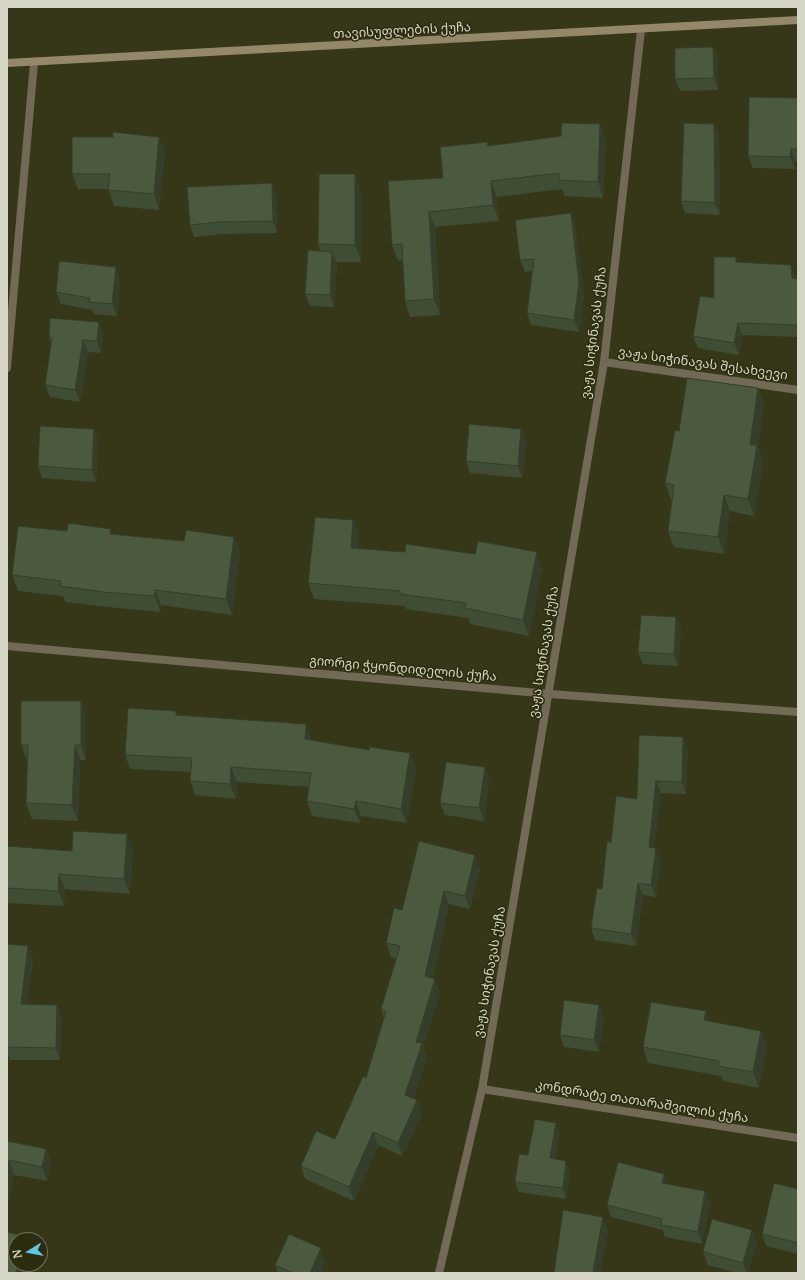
<!DOCTYPE html>
<meta charset="utf-8">
<style>
body{margin:0}
#map{position:relative;width:805px;height:1280px;overflow:hidden;background:#363619;font-family:Merriweather,serif}
canvas{display:block}
.frame{position:absolute;inset:0;border:8px solid #d4d5c4;pointer-events:none}
.north{position:absolute;left:8px;top:1232px;width:40px;height:40px;box-sizing:border-box;background:#2c2c0f;border:1px solid #6f7057;border-radius:50%;rotate:259deg;font-size:11px;font-weight:700;line-height:16px;text-align:center;color:#d4d5c4}
.north::after{content:'';display:block;margin:auto;width:14px;height:18px;background:#5bc8e7;clip-path:polygon(50% 0,100% 100%,50% 72%,0 100%)}
</style>
<div id="map">
<canvas width="805" height="1280"></canvas>
<div class="frame"></div>
<div class="north">N</div>
</div>
<script>
const ctx = document.querySelector('canvas').getContext('2d');
ctx.lineJoin = 'round';
function toPath(rows) {
  const path = new Path2D();
  for (const r of rows) {
    path.moveTo(r[0], r[1]);
    for (let i = 2; i < r.length; i += 2) path.lineTo(r[i], r[i + 1]);
  }
  return path;
}
function stroke(path, color, width, dash) {
  ctx.strokeStyle = color;
  ctx.lineWidth = width;
  ctx.lineCap = dash ? 'butt' : 'round';
  ctx.setLineDash(dash || []);
  ctx.stroke(path);
}
function fillPath(path, color) {
  ctx.fillStyle = color;
  ctx.fill(path, 'evenodd');
}
function write(font, color, halo, rows, align = 'center') {
  ctx.font = font + ' Merriweather,"Noto Sans Georgian",serif';
  ctx.lineWidth = 3;
  ctx.setLineDash([]);
  ctx.textBaseline = 'middle';
  ctx.strokeStyle = halo;
  ctx.fillStyle = color;
  for (const [text, x, y, turn = 0] of rows) {
    ctx.save();
    ctx.translate(x, y);
    ctx.rotate((+turn || 0) * Math.PI / 180);
    ctx.textAlign = isNaN(turn) ? turn : align;
    if (halo) ctx.strokeText(text, 0, 0);
    ctx.fillText(text, 0, 0);
    ctx.restore();
  }
}
stroke(toPath([
 [604,362,798,390],
 [7,368,34,63],
 [7,646,550,694,798,712],
 [482,1089,798,1138],
 [439,1273,482,1089,604,362,641,30]
]), '#726a57', 8);
stroke(toPath([
 [7,63,798,20]
]), '#94876a', 8);
fillPath(toPath([
 [713,47,718,59,718,90,680,91,675,79],
 [798,98,798,161,795,161,795,169,753,168,748,156],
 [714,124,719,136,720,215,685,213,681,201],
 [159,137,165,153,159,210,114,206,108,189,78,189,72,174],
 [606,140,603,198,565,196,562,189,497,197,499,221,435,227,440,315,410,317,405,301,402,260,398,261,392,245,443,178,488,145],
 [361,192,361,262,336,262,337,264,334,307,310,306,305,294,321,251,318,244],
 [276,196,277,233,223,234,194,237,190,225],
 [571,213,575,226,584,295,579,332,531,325,527,313,532,271,525,272,520,260],
 [738,263,795,277,795,278,798,279,798,337,742,335,739,355,698,348,693,336,714,298],
 [120,279,117,316,94,314,92,310,61,304,56,292],
 [103,334,101,353,88,352,80,402,50,397,45,385,51,344,49,337],
 [758,388,764,405,758,447,763,462,754,516,730,511,724,554,674,547,668,531,672,500,671,500,665,483,679,431],
 [94,429,98,441,96,482,42,478,38,466],
 [526,441,522,478,470,473,466,461],
 [353,520,359,536,358,549,542,568,529,636,470,624,468,618,406,609,405,606,314,599,308,583],
 [67,531,112,534,184,541,234,537,240,552,232,615,161,605,160,612,108,607,66,602,63,596,18,591,12,575],
 [676,617,681,629,678,666,643,664,638,652],
 [81,701,86,716,86,760,80,760,78,821,32,819,26,803,28,760,27,760,21,745],
 [176,711,177,715,311,739,311,740,416,768,407,823,361,816,360,823,312,816,307,801,309,787,237,782,236,799,195,795,190,781,191,772,130,769,125,755],
 [688,749,686,794,661,793,654,848,660,860,656,897,643,895,636,946,595,940,591,928,602,889,637,799],
 [485,767,489,780,484,821,445,815,440,803],
 [7,846,72,851,133,849,130,894,65,889,64,906,7,903],
 [480,868,470,909,449,904,433,978,440,992,423,1048,427,1057,413,1099,417,1100,422,1114,402,1156,378,1145,354,1201,305,1179,301,1166,335,1139,366,1078,384,1018,381,1009,397,958,391,957,386,943,402,910],
 [7,944,33,959,27,1004,61,1017,60,1060,10,1060,7,1052],
 [706,1011,709,1021,767,1046,759,1088,724,1081,721,1076,648,1063,643,1047],
 [604,1017,599,1052,564,1047,560,1035],
 [560,1133,555,1159,570,1171,566,1199,519,1192,515,1182,528,1155],
 [7,1141,46,1149,51,1163,47,1181,14,1175,7,1205],
 [664,1174,668,1184,710,1203,702,1244,665,1237,663,1230,611,1217,607,1205],
 [798,1189,798,1254,766,1246,762,1234],
 [757,1242,748,1273,738,1273,708,1265,703,1252],
 [325,1261,320,1273,278,1273,275,1265]
]), '#404d35');
fillPath(toPath([
 [713,47,718,59,718,90,714,78],
 [600,124,606,140,603,198,598,182],
 [714,124,719,136,720,215,715,203],
 [159,137,165,153,159,210,154,194],
 [791,149,795,161,795,169,790,157],
 [355,174,361,192,361,262,355,245],
 [491,181,497,197,499,221,493,205],
 [272,183,276,196,277,233,273,221],
 [429,212,435,227,440,315,434,299],
 [571,213,575,226,584,295,579,332,574,320],
 [332,252,337,264,334,307,330,295],
 [791,265,795,277,797,291,792,278],
 [116,267,120,279,117,316,112,304],
 [99,322,103,334,101,353,97,341],
 [738,323,742,335,739,355,734,343],
 [83,340,88,352,80,402,75,390],
 [758,388,764,405,758,447,763,462,754,516,748,499,750,444],
 [94,429,98,441,96,482,92,470],
 [521,429,526,441,522,478,518,466],
 [724,495,730,511,724,554,718,537],
 [353,520,359,536,357,564,351,548],
 [234,537,240,552,232,615,226,599],
 [537,552,542,568,529,636,523,620],
 [155,590,161,605,160,612,155,596],
 [676,617,681,629,678,666,674,654],
 [81,701,86,716,86,760,81,745],
 [306,724,311,739,310,753,305,739],
 [683,737,688,749,686,794,682,782],
 [75,745,80,760,78,821,72,805],
 [410,753,416,768,407,823,401,809],
 [231,767,237,782,236,799,230,784],
 [485,767,489,780,484,821,479,808],
 [656,781,661,793,653,859,649,847],
 [356,801,361,816,360,823,354,809],
 [127,834,133,849,130,894,124,879],
 [656,848,660,860,656,897,651,885],
 [475,855,480,868,470,909,465,896],
 [59,874,65,889,64,906,58,891],
 [638,883,643,895,636,946,631,934],
 [444,891,449,904,430,989,425,976],
 [28,946,33,959,26,1016,21,1004],
 [435,979,440,992,423,1048,427,1057,410,1109,405,1095,416,1042],
 [57,1005,61,1017,60,1060,56,1048],
 [599,1005,604,1017,599,1052,594,1040],
 [706,1011,711,1027,704,1020],
 [761,1031,767,1046,759,1088,753,1072],
 [417,1100,422,1114,402,1156,398,1143],
 [556,1123,560,1133,553,1169,550,1158],
 [373,1132,378,1145,354,1201,349,1187],
 [46,1149,51,1163,47,1181,42,1167],
 [9,1160,14,1175,7,1205,7,1169],
 [566,1161,570,1171,566,1199,563,1188],
 [664,1174,669,1186,662,1183],
 [705,1191,710,1203,702,1244,698,1232],
 [603,1217,608,1231,601,1273,593,1271],
 [752,1230,757,1242,748,1273,747,1273,743,1263],
 [321,1248,325,1261,320,1273,310,1273],
 [18,1264,26,1264,24,1273,16,1273]
]), '#343e2b');
const building = toPath([
 [713,47,714,78,675,79,675,48,713,47],
 [749,97,798,98,798,149,791,149,790,157,748,156,749,97],
 [562,123,600,124,598,182,559,180,559,173,491,181,493,205,429,212,434,299,405,301,402,244,392,245,388,181,443,178,440,147,487,142,488,146,561,136,562,123],
 [684,123,714,124,715,203,681,201,684,123],
 [113,132,159,137,154,194,108,190,110,174,72,174,72,137,113,137,113,132],
 [319,174,355,174,355,245,318,244,319,174],
 [272,183,273,221,219,222,190,225,187,187,272,183],
 [571,213,579,283,574,320,527,313,534,259,520,260,515,220,571,213],
 [308,250,332,252,330,295,305,294,308,250],
 [714,257,736,257,736,262,791,265,792,278,798,279,798,325,738,323,734,343,693,336,700,296,714,298,714,257],
 [59,261,116,267,112,304,89,302,90,298,56,292,59,261],
 [50,318,99,322,97,341,83,340,75,390,45,385,52,338,49,337,50,318],
 [687,378,758,388,750,444,757,446,748,499,724,495,718,537,668,531,674,485,665,483,675,430,679,431,687,378],
 [469,424,521,429,518,466,466,461,469,424],
 [40,426,94,429,92,470,38,466,40,426],
 [315,517,353,520,351,548,405,552,406,544,475,554,478,541,537,552,523,620,465,608,466,603,400,594,400,591,308,583,315,517],
 [68,523,111,529,110,534,184,541,186,530,234,537,226,599,155,590,155,596,103,592,60,586,61,581,12,575,18,526,67,531,68,523],
 [641,615,676,617,674,654,638,652,641,615],
 [21,701,81,701,81,745,75,745,72,805,26,803,28,745,21,745,21,701],
 [128,708,176,711,176,715,306,724,305,739,369,750,370,747,410,753,401,809,356,801,354,809,307,801,311,773,231,767,230,784,190,781,192,758,125,755,128,708],
 [639,735,683,737,682,782,656,781,649,847,656,848,651,885,638,883,631,934,591,928,597,888,602,889,607,842,611,842,616,796,637,799,639,735],
 [446,762,485,767,479,808,440,803,446,762],
 [73,831,127,834,124,879,59,874,58,891,7,888,7,846,72,851,73,831],
 [419,841,475,855,465,896,444,891,425,976,435,979,416,1042,422,1043,405,1095,417,1100,398,1143,373,1132,349,1187,301,1166,316,1131,335,1139,363,1076,366,1078,386,1011,381,1009,400,946,386,943,394,908,402,910,419,841],
 [7,944,28,946,21,1004,57,1005,56,1048,7,1047,7,944],
 [564,1000,599,1005,594,1040,560,1035,564,1000],
 [651,1002,706,1011,704,1020,761,1031,753,1072,718,1066,719,1061,643,1047,651,1002],
 [535,1119,556,1123,550,1158,566,1161,563,1188,515,1182,519,1154,528,1155,535,1119],
 [7,1141,46,1149,42,1167,9,1160,7,1169,7,1141],
 [618,1162,664,1174,662,1183,705,1191,698,1232,661,1225,662,1219,607,1205,618,1162],
 [774,1183,798,1189,798,1243,762,1234,774,1183],
 [563,1210,603,1217,593,1271,607,1273,554,1273,563,1210],
 [712,1219,752,1230,743,1263,703,1252,712,1219],
 [7,1232,23,1236,23,1240,16,1240,16,1264,18,1264,16,1273,7,1273,7,1232],
 [289,1234,321,1248,310,1273,293,1273,275,1265,289,1234]
]);
fillPath(building, '#4b593e');
stroke(building, '#343e2b', 1);
write('13px', '#d4d5c4', '#2c2c0f', [
 ["თავისუფლების ქუჩა",402,31,-3],
 ["ვაჟა სიჭინავას ქუჩა",594,333,-83],
 ["ვაჟა სიჭინავას შესახვევი",703,364,8],
 ["ვაჟა სიჭინავას ქუჩა",544,652,-81],
 ["გიორგი ჭყონდიდელის ქუჩა",403,669,5],
 ["ვაჟა სიჭინავას ქუჩა",490,972,-80],
 ["კონდრატე თათარაშვილის ქუჩა",642,1102,9]
]);
</script>
